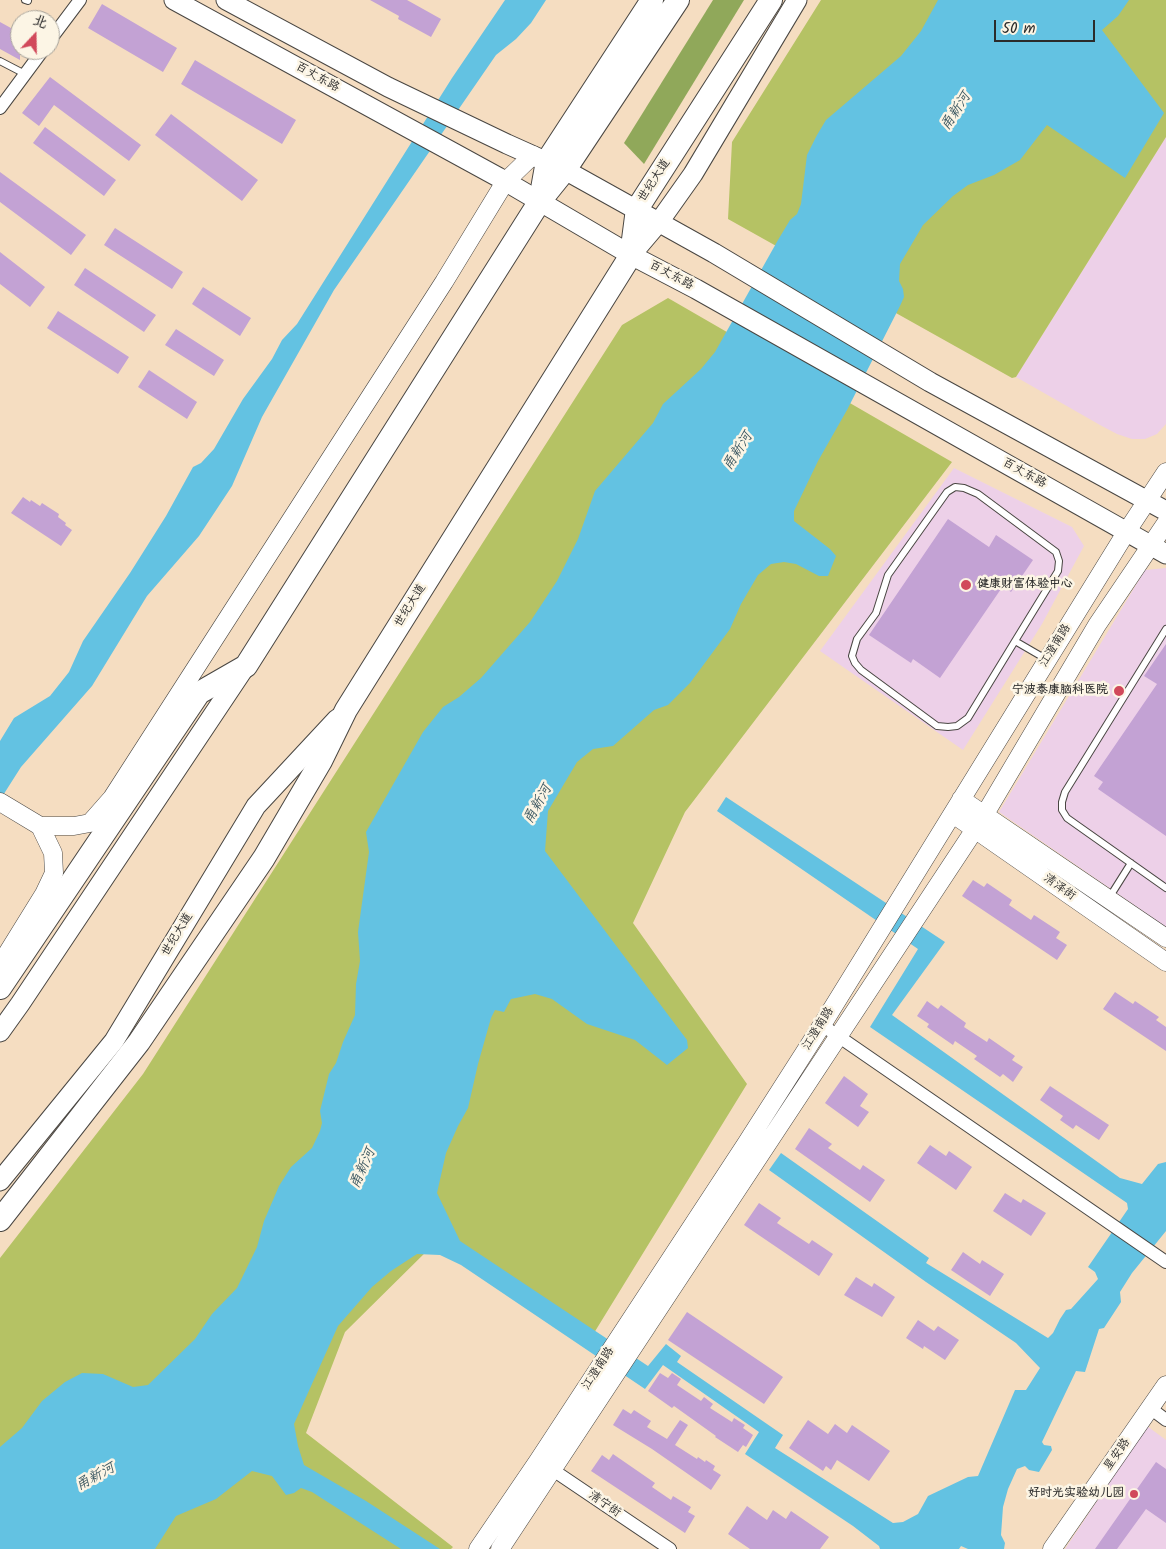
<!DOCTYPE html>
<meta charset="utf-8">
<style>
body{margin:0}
#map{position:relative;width:1166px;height:1549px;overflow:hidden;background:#f5ddc1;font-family:Kalam,"LXGW WenKai TC",sans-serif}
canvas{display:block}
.north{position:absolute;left:10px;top:10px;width:50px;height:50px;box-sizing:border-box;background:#fcf5e5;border:1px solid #a8a49b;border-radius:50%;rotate:21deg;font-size:14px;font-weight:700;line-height:20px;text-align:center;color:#2b2b2b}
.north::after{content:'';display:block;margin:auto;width:18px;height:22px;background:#d1495b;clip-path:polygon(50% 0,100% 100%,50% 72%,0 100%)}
.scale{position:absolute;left:994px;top:20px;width:101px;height:22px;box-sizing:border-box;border:2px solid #2b2b2b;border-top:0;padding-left:6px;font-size:15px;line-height:18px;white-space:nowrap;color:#2b2b2b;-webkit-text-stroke:4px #fcf5e5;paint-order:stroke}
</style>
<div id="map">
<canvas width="1166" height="1549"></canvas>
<div class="north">北</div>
<div class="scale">50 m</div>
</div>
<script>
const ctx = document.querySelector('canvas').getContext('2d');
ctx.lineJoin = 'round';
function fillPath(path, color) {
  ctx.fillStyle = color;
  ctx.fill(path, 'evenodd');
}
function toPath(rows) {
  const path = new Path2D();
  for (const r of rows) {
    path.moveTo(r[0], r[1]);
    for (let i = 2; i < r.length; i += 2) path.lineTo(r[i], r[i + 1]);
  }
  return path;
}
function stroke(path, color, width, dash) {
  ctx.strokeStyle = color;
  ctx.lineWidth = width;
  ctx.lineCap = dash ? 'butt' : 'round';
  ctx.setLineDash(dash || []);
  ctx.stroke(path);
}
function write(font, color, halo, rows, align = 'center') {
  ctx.font = font + ' Kalam,"LXGW WenKai TC",sans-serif';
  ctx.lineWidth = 5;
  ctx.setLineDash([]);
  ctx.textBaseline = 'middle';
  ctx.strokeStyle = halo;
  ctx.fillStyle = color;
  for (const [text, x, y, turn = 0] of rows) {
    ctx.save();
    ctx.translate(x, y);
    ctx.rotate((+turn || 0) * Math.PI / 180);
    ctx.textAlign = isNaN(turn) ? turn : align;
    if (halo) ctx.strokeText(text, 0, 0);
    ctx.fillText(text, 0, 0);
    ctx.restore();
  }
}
fillPath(toPath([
 [1166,137,1166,424,1157,434,1145,439,1132,439,1117,434,1100,425,1016,377],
 [954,468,1072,527,1084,546,1042,624,963,750,820,651],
 [1166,568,1166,927,999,812,1145,570],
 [1147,1426,1166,1440,1166,1549,1065,1549]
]), '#edd0e8');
fillPath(toPath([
 [821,0,1166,0,1166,137,1016,377,1012,378,728,219,732,142],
 [668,298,952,462,685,812,633,923,747,1084,594,1333,435,1243,345,1332,306,1433,453,1547,451,1549,0,1549,0,1258,143,1074,622,325]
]), '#b5c264');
fillPath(toPath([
 [713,0,744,0,644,164,624,143]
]), '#90a85a');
fillPath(toPath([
 [505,0,546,0,531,23,516,39,496,55,334,290,262,417,232,486,199,536,147,596,92,686,21,767,0,800,0,741,14,718,50,696,69,672,83,641,130,573,166,516,193,467,201,463,214,449,243,399,272,359,282,340,297,324,452,78],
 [938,0,1129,0,1118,16,1102,30,1164,113,1125,178,1047,125,1020,160,994,175,968,185,953,196,923,225,900,264,899,281,903,289,904,297,900,306,847,410,818,461,794,511,794,521,830,549,836,556,828,576,819,576,796,564,784,562,771,564,758,575,741,604,730,629,690,683,668,705,654,710,613,746,593,749,577,762,548,811,545,851,687,1040,688,1048,667,1065,635,1040,587,1024,552,999,535,994,511,999,504,1012,495,1010,491,1018,478,1064,468,1108,458,1126,446,1153,437,1193,460,1241,648,1366,666,1344,681,1356,677,1362,783,1435,775,1448,893,1523,903,1522,918,1514,928,1496,968,1477,978,1476,1015,1390,1026,1390,1040,1368,1016,1343,926,1282,769,1170,781,1153,929,1258,926,1263,1048,1338,1053,1333,1060,1319,1066,1310,1071,1309,1098,1279,1095,1272,1088,1267,1128,1209,1127,1203,870,1027,918,949,717,811,726,797,945,942,892,1015,1120,1178,1142,1184,1158,1164,1166,1162,1166,1231,1132,1273,1120,1292,1121,1302,1104,1328,1099,1329,1085,1372,1076,1371,1042,1442,1044,1445,1051,1446,1052,1450,1039,1472,1029,1470,1025,1466,1017,1469,1008,1489,1003,1507,1001,1535,1005,1543,1004,1549,968,1549,961,1546,959,1549,880,1549,879,1546,853,1526,745,1454,759,1432,663,1365,645,1389,461,1265,440,1255,417,1254,391,1271,372,1287,338,1326,294,1424,298,1446,304,1465,366,1501,440,1549,401,1549,312,1492,301,1488,294,1493,286,1495,272,1476,252,1471,216,1499,176,1516,155,1549,0,1549,0,1447,22,1428,42,1401,65,1382,82,1373,103,1374,133,1387,148,1385,195,1339,212,1314,237,1288,257,1247,264,1221,279,1186,291,1167,312,1148,320,1131,322,1123,320,1111,329,1074,336,1063,343,1042,355,1015,356,984,360,961,358,932,369,852,366,832,423,732,443,707,459,697,481,678,530,622,557,581,578,539,595,491,653,423,663,404,701,369,715,352,778,240,790,220,797,214,801,204,807,155,817,135,826,120,901,56,921,31]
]), '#63c2e2');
fillPath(toPath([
 [370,0,407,0,441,19,431,37,398,19,399,16],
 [102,4,177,48,163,72,88,28],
 [0,22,20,33,20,60,0,49],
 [195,60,296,120,282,144,181,84],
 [50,77,141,145,129,161,54,105,39,126,22,113],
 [171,114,258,180,242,201,155,135],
 [45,127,116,180,104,196,33,143],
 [0,172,86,235,71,255,0,202],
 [115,228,183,272,172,289,104,245],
 [0,252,45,287,30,307,0,284],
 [85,268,156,315,144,332,74,285],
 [203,287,251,318,240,336,192,304],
 [58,311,129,357,118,374,47,328],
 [176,329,224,360,214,376,165,345],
 [149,370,197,402,187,419,138,387],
 [23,497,30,502,31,500,40,506,42,503,59,514,58,517,66,523,65,525,72,530,61,546,11,513],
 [948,519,989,547,996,535,1033,560,1011,592,1003,586,940,678,913,659,911,663,869,635],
 [1166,644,1166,836,1098,789,1103,782,1094,776,1157,684,1144,676],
 [973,880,984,887,987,883,1012,900,1009,905,1031,920,1034,915,1060,932,1056,938,1067,945,1057,960,962,896],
 [1115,992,1133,1004,1135,1001,1159,1017,1156,1020,1166,1027,1166,1051,1103,1009],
 [927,1001,938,1009,941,1005,966,1023,964,1027,987,1042,989,1038,1015,1056,1012,1060,1023,1067,1013,1082,1003,1074,1000,1077,974,1059,977,1056,955,1041,953,1045,927,1027,929,1024,917,1016],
 [844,1076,868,1094,860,1106,869,1112,858,1127,825,1103],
 [1050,1086,1109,1125,1099,1140,1076,1125,1073,1129,1060,1120,1063,1116,1040,1100],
 [809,1128,832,1144,828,1148,860,1170,863,1165,885,1180,870,1202,795,1149],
 [930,1145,946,1156,949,1151,972,1167,956,1190,917,1163],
 [1005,1193,1021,1203,1023,1199,1046,1213,1031,1236,993,1211],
 [759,1203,781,1218,777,1223,809,1244,812,1240,833,1254,819,1276,744,1225],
 [963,1252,980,1264,982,1260,1004,1274,990,1296,951,1270],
 [856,1277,872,1287,874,1283,895,1297,882,1317,844,1295],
 [687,1312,783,1377,764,1404,668,1340],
 [918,1320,934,1331,938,1326,959,1340,945,1360,924,1346,923,1349,906,1338],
 [660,1373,668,1378,672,1373,681,1379,677,1385,701,1401,704,1397,713,1404,710,1408,732,1422,734,1418,745,1425,743,1428,753,1435,746,1447,743,1445,738,1452,715,1437,716,1436,674,1406,672,1408,648,1391],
 [623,1409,631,1414,634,1410,651,1421,647,1427,667,1439,680,1420,688,1425,675,1445,697,1459,698,1457,705,1462,706,1460,715,1466,713,1470,721,1475,711,1490,652,1449,613,1425],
 [808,1420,828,1434,835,1424,847,1433,852,1425,890,1451,869,1481,837,1460,831,1470,826,1466,823,1471,789,1448],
 [613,1454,655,1483,652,1487,671,1500,673,1496,691,1507,688,1512,695,1516,685,1533,591,1471,602,1455,609,1460],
 [1156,1462,1166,1469,1166,1523,1146,1509,1117,1549,1095,1549],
 [747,1506,767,1520,773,1510,786,1519,791,1511,829,1537,820,1549,750,1549,728,1534]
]), '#c3a2d4');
const lane = toPath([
 [25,0,28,1],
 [0,61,25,74],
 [1166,629,1065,792,1062,802,1062,810,1067,818,1166,888],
 [1015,641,1058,571,1059,561,1056,552,978,494,964,488,955,487,947,492,888,575,876,613,857,639,852,656,855,663,861,670,937,726,948,727,957,726,968,718,1015,641,1046,659],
 [1109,898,1131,863]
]);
const street = toPath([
 [50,40,80,0],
 [0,108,43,50],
 [822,1025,1166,1262],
 [1150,1408,1166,1420],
 [547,1466,670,1549]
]);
const secondary = toPath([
 [961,799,1166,938],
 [0,802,40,826,74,826,90,823,112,798,444,282,505,182,533,155],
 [953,814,1166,962],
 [0,965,44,894,54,873,53,853,40,826],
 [478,1549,538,1461,746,1144,822,1025,1127,531,1166,472],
 [500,1549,985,814,1097,625,1166,523],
 [1052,1549,1166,1385]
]);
const primary = toPath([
 [174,0,498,177,631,255,696,289,1166,554],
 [226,0,388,87,507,144,565,170,714,253,930,382,1166,511],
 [631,255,659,222,693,174,797,0],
 [0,1032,20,1004,245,667],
 [0,1181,114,1041,256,806,337,719]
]);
const highway = toPath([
 [540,200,547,161,652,0],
 [0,988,199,693,246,666,540,201,565,170,678,0],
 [0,1220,139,1042,264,858,321,761,346,710,631,255,637,209,771,0]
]);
stroke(lane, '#494642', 8);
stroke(street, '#494642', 14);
stroke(secondary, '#494642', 19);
stroke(primary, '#494642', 21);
stroke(highway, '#494642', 24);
stroke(lane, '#fff', 6);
stroke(street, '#fff', 12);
stroke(secondary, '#fff', 18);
stroke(primary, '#fff', 19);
stroke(highway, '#fff', 22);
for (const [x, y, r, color] of [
 [966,585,6,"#d1495b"],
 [1119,691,6,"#d1495b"],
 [1134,1494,5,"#d1495b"]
]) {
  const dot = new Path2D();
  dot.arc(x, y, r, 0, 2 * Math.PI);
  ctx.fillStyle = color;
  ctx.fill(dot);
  stroke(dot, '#fcf5e5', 2);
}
write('12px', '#2b2b2b', '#fcf5e5', [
 ["百丈东路",317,78,29],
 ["世纪大道",655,181,-57],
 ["百丈东路",671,276,28],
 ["百丈东路",1024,474,29],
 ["世纪大道",411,606,-58],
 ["江澄南路",1056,646,-58],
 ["清泽街",1059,888,35],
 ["世纪大道",178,935,-59],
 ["江澄南路",819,1029,-58],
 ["江澄南路",599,1369,-57],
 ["星安路",1118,1455,-55],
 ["清宁街",604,1505,34]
]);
write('bold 12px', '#2b2b2b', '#fcf5e5', [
 ["健康财富体验中心",977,585,"left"],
 ["宁波泰康脑科医院",1108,691],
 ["好时光实验幼儿园",1124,1494]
], 'right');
write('italic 14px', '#3c5862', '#fcf5e5', [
 ["甬新河",957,112,-57],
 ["甬新河",739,452,-58],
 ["甬新河",539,805,-61],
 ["甬新河",364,1169,-66],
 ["甬新河",96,1478,-29]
]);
</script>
